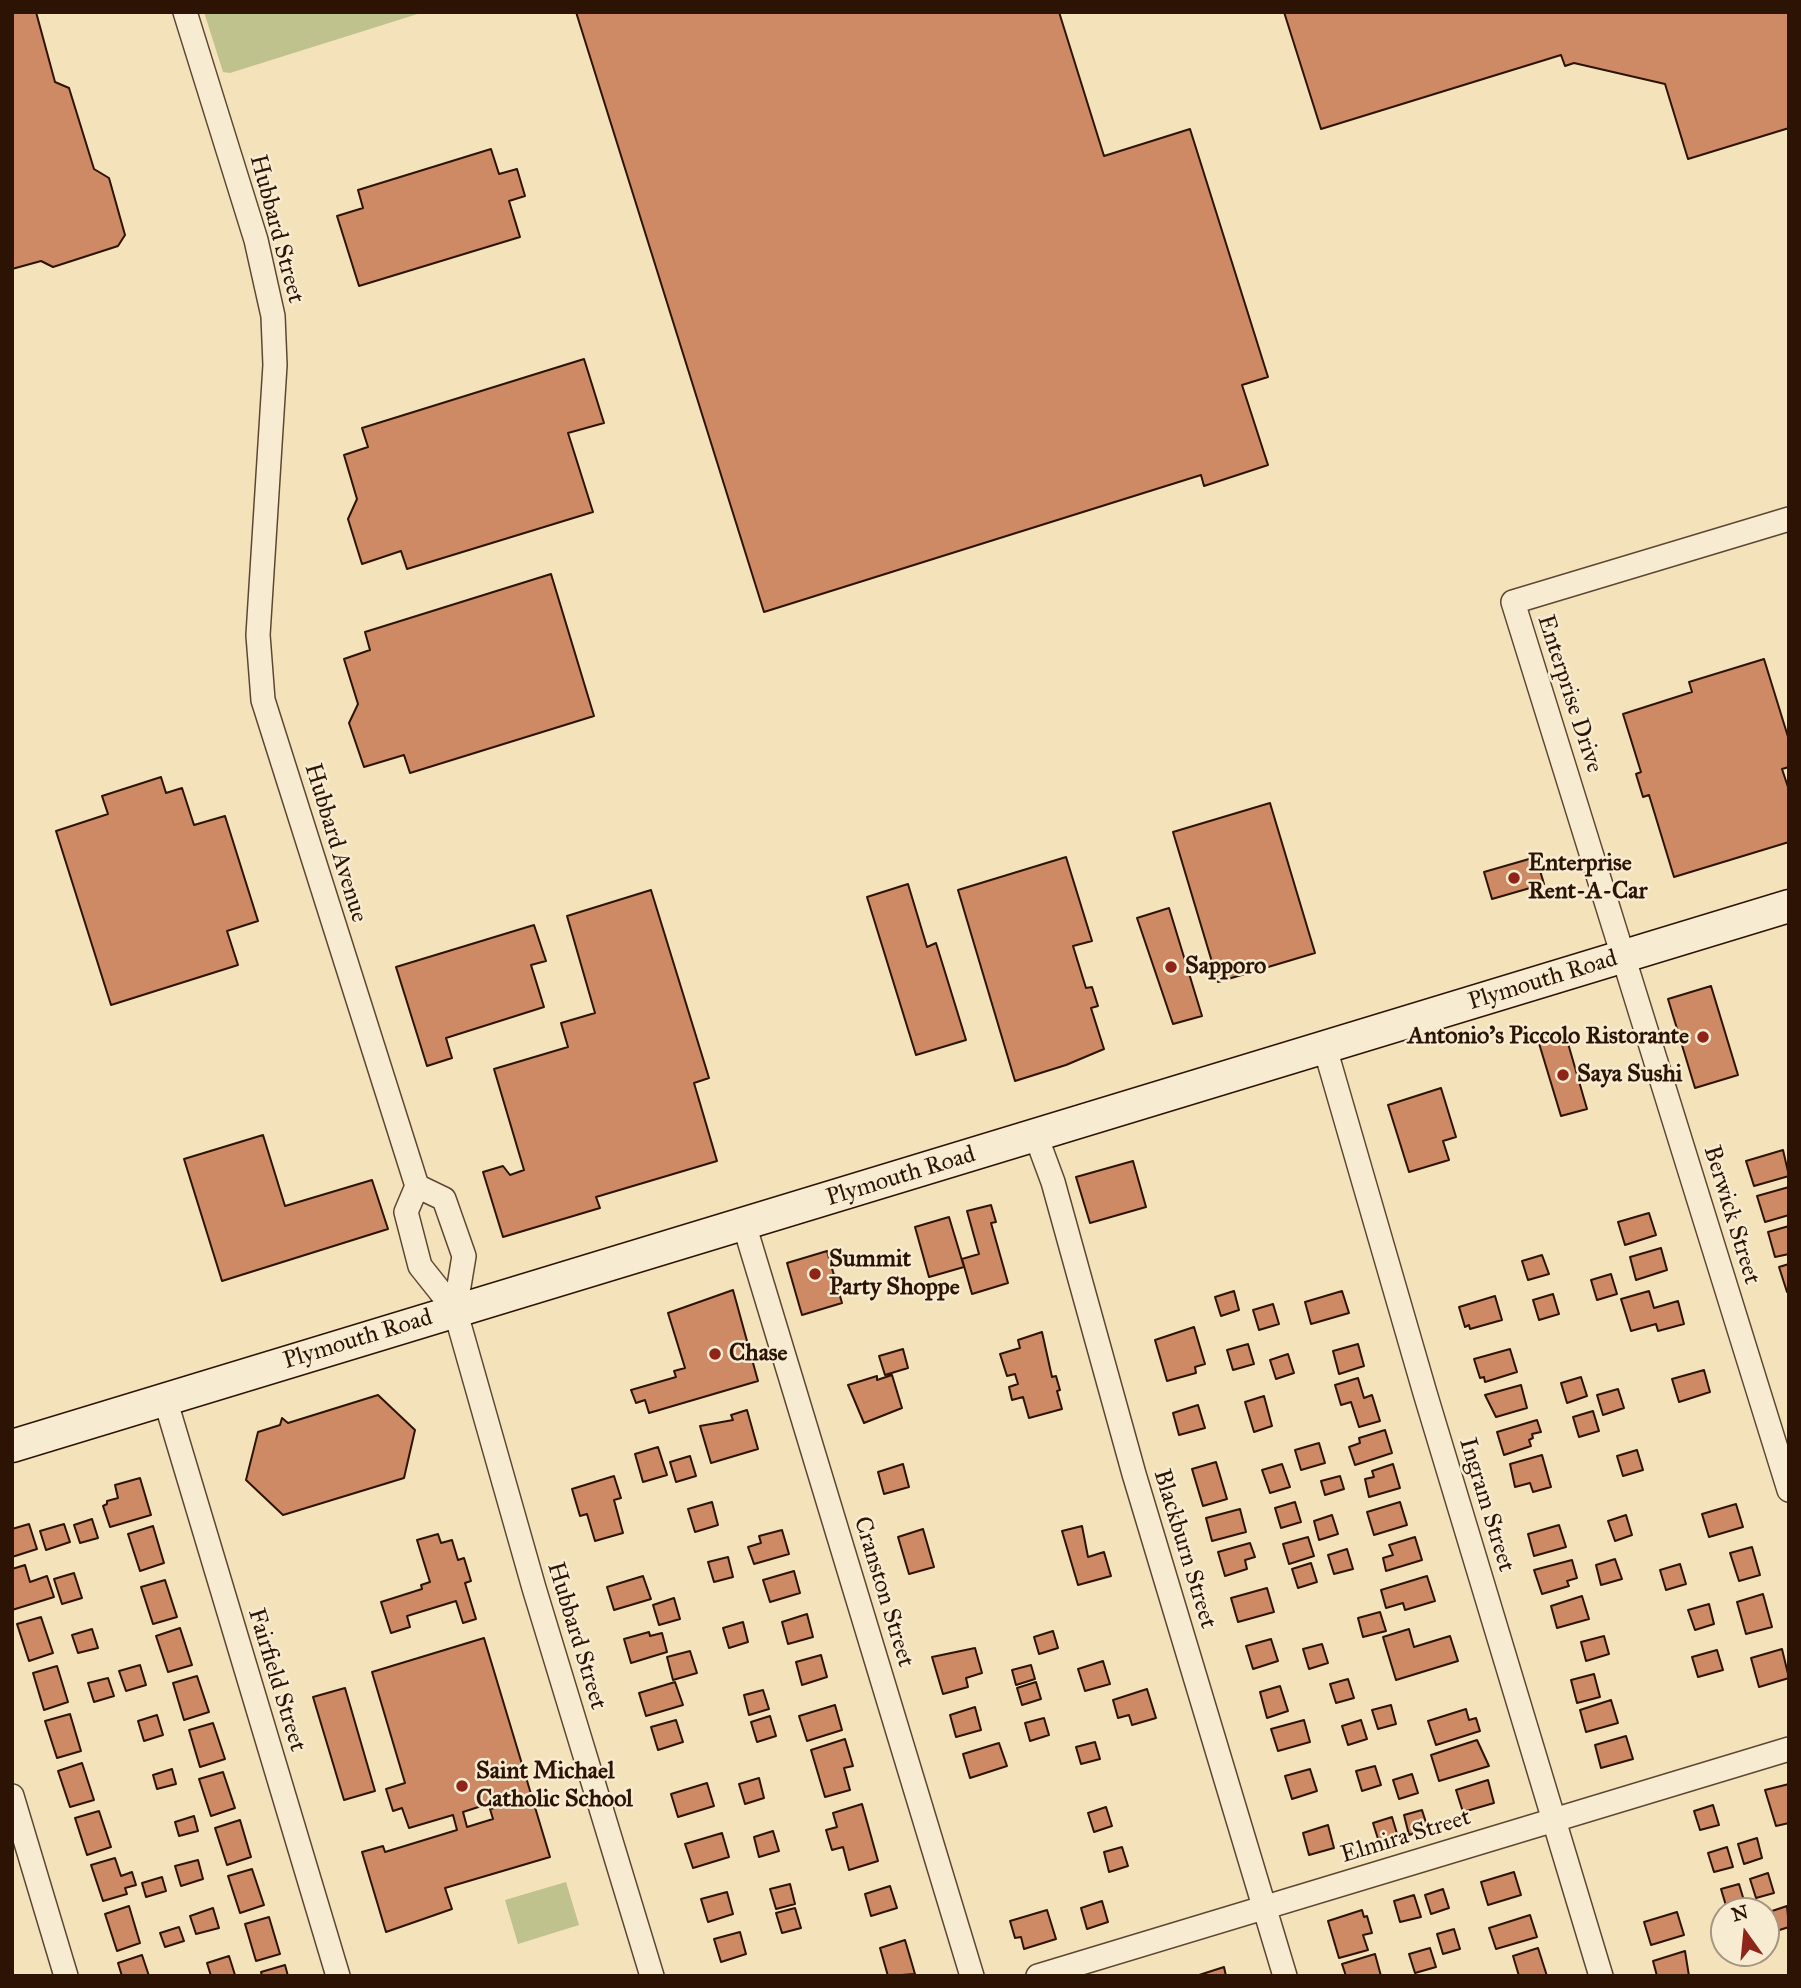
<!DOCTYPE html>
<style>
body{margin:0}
#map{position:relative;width:1801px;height:1988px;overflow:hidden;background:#f3e2ba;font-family:"IM FELL Great Primer",serif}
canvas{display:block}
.frame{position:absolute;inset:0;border:14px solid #2c1304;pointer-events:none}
.north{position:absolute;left:1710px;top:1897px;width:70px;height:70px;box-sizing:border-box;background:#f7ecd2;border:2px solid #a69580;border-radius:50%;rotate:345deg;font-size:19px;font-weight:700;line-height:28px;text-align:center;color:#2c1304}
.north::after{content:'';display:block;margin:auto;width:24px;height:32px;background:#8f2418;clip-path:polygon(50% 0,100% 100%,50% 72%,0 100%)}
</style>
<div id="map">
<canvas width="1801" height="1988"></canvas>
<div class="frame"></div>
<div class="north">N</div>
</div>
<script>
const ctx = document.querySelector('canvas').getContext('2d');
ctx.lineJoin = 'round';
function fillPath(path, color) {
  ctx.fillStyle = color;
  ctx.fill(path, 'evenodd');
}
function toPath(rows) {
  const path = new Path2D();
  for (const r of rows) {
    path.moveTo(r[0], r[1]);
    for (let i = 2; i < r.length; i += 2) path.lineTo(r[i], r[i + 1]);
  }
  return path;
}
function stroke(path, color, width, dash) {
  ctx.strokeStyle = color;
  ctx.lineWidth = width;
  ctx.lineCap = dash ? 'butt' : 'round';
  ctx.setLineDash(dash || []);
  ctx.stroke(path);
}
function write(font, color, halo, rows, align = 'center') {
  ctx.font = font + ' "IM FELL Great Primer",serif';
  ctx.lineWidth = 5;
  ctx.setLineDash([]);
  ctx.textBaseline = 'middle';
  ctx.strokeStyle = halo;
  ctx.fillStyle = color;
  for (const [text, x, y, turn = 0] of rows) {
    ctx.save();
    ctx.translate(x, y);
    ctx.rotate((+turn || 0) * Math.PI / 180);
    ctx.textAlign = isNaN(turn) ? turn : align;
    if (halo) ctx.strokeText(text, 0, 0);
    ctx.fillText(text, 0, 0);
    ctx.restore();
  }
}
fillPath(toPath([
 [204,12,424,12,230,73,223,72],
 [566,1882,579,1925,518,1944,505,1900]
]), '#bfc28d');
const building = toPath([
 [12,12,36,12,55,82,69,88,94,169,109,178,125,235,118,246,53,267,41,261,12,269,12,12],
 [576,12,1059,12,1104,156,1190,129,1268,377,1242,385,1268,465,1204,486,1201,475,764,612,576,12],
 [1284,12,1789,12,1789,128,1688,159,1665,84,1574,63,1565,66,1561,55,1321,129,1284,12],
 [491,149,499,174,517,169,525,196,509,201,520,237,359,286,337,216,363,208,358,190,491,149],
 [584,359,604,423,568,433,593,512,407,569,401,551,362,564,348,519,357,499,344,455,368,447,362,428,584,359],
 [551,574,594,716,410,773,404,755,364,767,349,723,358,704,344,659,370,650,365,632,551,574],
 [1764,659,1789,740,1789,767,1782,769,1789,790,1789,842,1674,877,1649,795,1643,797,1636,774,1641,772,1623,714,1692,692,1689,682,1764,659],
 [161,777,166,793,182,788,194,825,225,816,258,921,227,931,238,965,111,1005,56,831,108,814,102,796,161,777],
 [1270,803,1315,953,1218,982,1173,832,1270,803],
 [1066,857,1092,941,1073,946,1086,988,1092,987,1098,1006,1091,1008,1104,1049,1066,1065,1015,1081,958,890,1066,857],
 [1536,857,1544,884,1492,899,1484,872,1536,857],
 [908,884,927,947,936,943,966,1040,916,1055,867,897,908,884],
 [651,890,709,1078,694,1083,717,1161,596,1197,600,1208,503,1237,483,1172,503,1166,510,1175,524,1170,494,1069,568,1047,561,1023,595,1013,567,916,651,890],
 [1169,908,1202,1016,1173,1024,1137,918,1169,908],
 [534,925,546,961,531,965,544,1007,446,1038,452,1058,427,1066,396,967,534,925],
 [1711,986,1738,1075,1695,1088,1668,999,1711,986],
 [1565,1033,1587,1109,1561,1116,1538,1040,1565,1033],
 [1441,1088,1456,1137,1443,1141,1449,1160,1409,1172,1388,1105,1441,1088],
 [263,1135,285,1206,372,1180,388,1229,222,1281,184,1159,263,1135],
 [1783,1150,1789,1176,1754,1186,1746,1161,1783,1150],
 [1133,1161,1146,1207,1090,1223,1076,1177,1133,1161],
 [1789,1187,1789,1215,1765,1222,1757,1196,1789,1187],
 [991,1205,996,1222,991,1223,1008,1283,972,1294,962,1259,979,1254,967,1211,991,1205],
 [1649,1213,1656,1235,1625,1245,1618,1222,1649,1213],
 [949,1217,964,1267,929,1277,915,1227,949,1217],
 [1789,1226,1789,1254,1775,1257,1768,1232,1789,1226],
 [1661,1248,1667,1270,1636,1280,1630,1257,1661,1248],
 [827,1251,842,1303,802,1315,787,1263,827,1251],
 [1542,1255,1549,1274,1528,1280,1522,1261,1542,1255],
 [1789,1264,1789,1292,1787,1292,1779,1267,1789,1264],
 [1611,1274,1617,1294,1597,1300,1591,1280,1611,1274],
 [733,1290,758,1381,649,1413,645,1400,636,1403,631,1390,676,1377,674,1371,685,1368,668,1313,733,1290],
 [1234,1291,1239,1310,1221,1316,1215,1297,1234,1291],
 [1342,1291,1349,1313,1311,1324,1305,1302,1342,1291],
 [1649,1291,1654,1308,1678,1301,1684,1324,1658,1331,1656,1324,1631,1331,1621,1299,1649,1291],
 [1553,1294,1559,1314,1539,1320,1533,1300,1553,1294],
 [1495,1296,1502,1320,1470,1329,1469,1325,1465,1327,1459,1307,1495,1296],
 [1273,1304,1279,1324,1259,1330,1253,1310,1273,1304],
 [1194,1327,1205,1364,1195,1367,1196,1373,1167,1381,1155,1340,1194,1327],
 [1042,1332,1052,1377,1056,1376,1060,1390,1057,1391,1062,1409,1029,1418,1023,1397,1012,1400,1009,1387,1018,1384,1015,1374,1007,1376,1000,1354,1020,1348,1018,1340,1042,1332],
 [1248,1344,1254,1364,1233,1370,1227,1350,1248,1344],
 [1358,1344,1364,1366,1339,1374,1333,1351,1358,1344],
 [903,1349,908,1368,885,1375,879,1356,903,1349],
 [1510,1349,1517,1372,1485,1382,1484,1377,1480,1378,1474,1359,1510,1349],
 [1288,1354,1294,1373,1276,1379,1270,1360,1288,1354],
 [1704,1370,1710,1392,1679,1402,1672,1379,1704,1370],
 [892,1375,902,1408,864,1423,848,1385,877,1376,877,1380,892,1375],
 [1581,1377,1587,1396,1567,1403,1561,1383,1581,1377],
 [1358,1378,1364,1398,1372,1395,1380,1421,1359,1427,1351,1402,1341,1405,1335,1385,1358,1378],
 [1521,1385,1527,1408,1496,1417,1485,1395,1521,1385],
 [1618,1389,1624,1408,1603,1415,1597,1395,1618,1389],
 [378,1395,415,1430,404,1478,283,1515,246,1480,258,1432,280,1425,282,1418,288,1423,378,1395],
 [1264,1396,1272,1426,1254,1432,1245,1402,1264,1396],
 [1198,1405,1205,1428,1179,1435,1173,1413,1198,1405],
 [747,1410,758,1449,711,1463,700,1426,733,1420,731,1415,747,1410],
 [1593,1411,1599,1431,1579,1437,1573,1417,1593,1411],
 [1537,1420,1541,1432,1532,1434,1533,1438,1529,1440,1531,1446,1504,1455,1497,1432,1537,1420],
 [1385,1430,1392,1453,1355,1465,1349,1447,1360,1443,1359,1438,1385,1430],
 [1319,1443,1325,1463,1301,1470,1295,1450,1319,1443],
 [658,1447,667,1475,643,1482,635,1454,658,1447],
 [1637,1450,1643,1470,1623,1476,1617,1456,1637,1450],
 [1542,1455,1551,1487,1533,1492,1530,1483,1515,1487,1510,1464,1542,1455],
 [690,1456,696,1476,676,1482,670,1462,690,1456],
 [1216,1462,1227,1499,1203,1506,1192,1469,1216,1462],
 [903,1464,909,1487,884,1494,878,1472,903,1464],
 [1282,1464,1290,1487,1270,1493,1262,1470,1282,1464],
 [1393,1464,1400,1488,1369,1497,1365,1479,1374,1477,1372,1471,1393,1464],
 [614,1476,621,1498,614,1500,623,1533,595,1541,587,1514,580,1516,572,1489,614,1476],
 [1340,1476,1344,1489,1325,1495,1321,1481,1340,1476],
 [140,1478,151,1515,110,1527,103,1506,107,1504,107,1501,118,1498,115,1485,140,1478],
 [712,1502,718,1525,695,1532,688,1509,712,1502],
 [1295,1502,1301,1522,1281,1528,1275,1508,1295,1502],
 [1400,1502,1407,1525,1374,1535,1367,1512,1400,1502],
 [1736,1504,1743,1527,1709,1537,1702,1514,1736,1504],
 [1240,1509,1246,1532,1212,1541,1206,1518,1240,1509],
 [1332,1515,1338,1534,1319,1540,1314,1521,1332,1515],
 [1626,1515,1632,1535,1615,1541,1608,1521,1626,1515],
 [92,1519,98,1538,80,1543,74,1525,92,1519],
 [29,1524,37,1549,12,1557,12,1529,29,1524],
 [64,1524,70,1542,46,1550,40,1531,64,1524],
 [1559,1525,1566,1547,1534,1556,1528,1534,1559,1525],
 [153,1526,164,1563,140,1571,128,1534,153,1526],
 [1082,1526,1088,1557,1104,1552,1111,1576,1078,1585,1062,1531,1082,1526],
 [923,1529,934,1567,909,1574,898,1537,923,1529],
 [782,1530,789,1554,754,1564,748,1547,761,1543,759,1536,782,1530],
 [438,1534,441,1543,452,1540,458,1560,464,1558,471,1581,465,1583,476,1619,463,1623,456,1601,407,1616,410,1627,391,1633,381,1602,422,1589,421,1585,430,1582,417,1540,438,1534],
 [1308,1537,1314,1556,1289,1564,1283,1544,1308,1537],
 [1415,1537,1422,1560,1386,1571,1383,1558,1393,1555,1389,1545,1415,1537],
 [1250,1543,1255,1557,1245,1560,1247,1569,1225,1576,1218,1552,1250,1543],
 [1752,1547,1760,1575,1739,1581,1730,1553,1752,1547],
 [1347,1549,1353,1569,1334,1574,1328,1555,1347,1549],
 [728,1557,733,1577,714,1582,708,1562,728,1557],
 [1615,1559,1622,1579,1601,1585,1596,1565,1615,1559],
 [1572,1560,1577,1578,1567,1581,1569,1586,1542,1594,1534,1570,1572,1560],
 [1311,1563,1317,1582,1298,1588,1292,1569,1311,1563],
 [1680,1564,1686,1584,1666,1590,1660,1570,1680,1564],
 [25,1565,30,1582,47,1576,54,1597,12,1610,12,1569,25,1565],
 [794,1571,800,1593,770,1602,763,1580,794,1571],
 [74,1573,82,1598,62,1604,54,1579,74,1573],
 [643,1576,651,1599,614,1610,607,1587,643,1576],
 [1427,1576,1435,1601,1405,1610,1403,1603,1386,1608,1381,1590,1427,1576],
 [165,1580,177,1617,153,1624,141,1587,165,1580],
 [1267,1588,1274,1612,1238,1622,1231,1598,1267,1588],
 [1763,1594,1772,1627,1746,1634,1737,1602,1763,1594],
 [1582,1596,1589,1619,1557,1628,1551,1606,1582,1596],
 [674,1598,680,1619,659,1625,653,1605,674,1598],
 [1709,1604,1714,1624,1695,1630,1688,1610,1709,1604],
 [1380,1612,1386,1631,1363,1637,1358,1618,1380,1612],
 [807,1614,813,1637,788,1644,782,1622,807,1614],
 [41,1617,53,1653,29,1661,17,1624,41,1617],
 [743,1622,748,1642,729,1648,723,1628,743,1622],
 [180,1628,192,1665,168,1672,156,1636,180,1628],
 [92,1629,98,1648,78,1653,72,1635,92,1629],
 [1409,1629,1414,1647,1450,1636,1458,1661,1396,1680,1383,1637,1409,1629],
 [1053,1631,1058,1648,1039,1654,1034,1637,1053,1631],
 [649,1632,650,1636,662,1633,667,1652,631,1663,624,1639,649,1632],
 [1604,1636,1609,1654,1586,1661,1581,1642,1604,1636],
 [484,1638,550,1857,445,1888,452,1909,386,1932,362,1852,383,1846,385,1852,457,1830,453,1815,409,1828,402,1808,393,1811,386,1789,405,1783,372,1672,484,1638],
 [494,1802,495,1808,490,1809,493,1819,467,1827,463,1812,494,1802],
 [1271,1639,1278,1661,1253,1669,1246,1646,1271,1639],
 [1322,1644,1328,1663,1309,1669,1303,1649,1322,1644],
 [975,1648,982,1673,966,1678,968,1687,943,1694,932,1657,975,1648],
 [1782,1649,1789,1678,1759,1687,1751,1658,1782,1649],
 [1717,1650,1723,1670,1698,1677,1692,1657,1717,1650],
 [690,1651,697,1673,673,1680,667,1657,690,1651],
 [821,1655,827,1677,802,1685,796,1662,821,1655],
 [1103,1661,1110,1684,1085,1691,1078,1669,1103,1661],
 [140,1665,146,1685,126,1691,119,1671,140,1665],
 [1031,1665,1035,1679,1016,1685,1012,1670,1031,1665],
 [57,1666,68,1702,44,1710,33,1673,57,1666],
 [1594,1674,1600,1697,1577,1703,1571,1680,1594,1674],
 [197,1676,209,1712,184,1720,173,1683,197,1676],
 [108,1678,114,1696,94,1702,88,1683,108,1678],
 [1348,1679,1354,1698,1336,1703,1330,1684,1348,1679],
 [675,1682,683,1705,646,1716,639,1693,675,1682],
 [1036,1682,1041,1699,1022,1705,1017,1688,1036,1682],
 [1280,1686,1288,1711,1267,1718,1260,1692,1280,1686],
 [345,1688,375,1791,344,1800,313,1697,345,1688],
 [1147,1689,1156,1718,1132,1725,1129,1715,1118,1718,1113,1700,1147,1689],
 [763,1690,769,1709,749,1715,744,1695,763,1690],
 [1611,1700,1618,1723,1586,1732,1580,1710,1611,1700],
 [835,1705,842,1730,807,1741,799,1716,835,1705],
 [1391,1705,1396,1724,1378,1729,1372,1710,1391,1705],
 [975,1707,981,1730,956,1737,950,1715,975,1707],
 [1466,1709,1469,1720,1476,1718,1480,1731,1436,1745,1428,1721,1466,1709],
 [70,1714,81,1751,57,1758,45,1721,70,1714],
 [157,1715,163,1735,144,1741,138,1721,157,1715],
 [770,1716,776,1736,757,1742,751,1722,770,1716],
 [1044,1718,1049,1735,1030,1741,1025,1723,1044,1718],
 [676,1720,683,1742,658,1750,651,1727,676,1720],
 [1304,1720,1310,1742,1278,1751,1271,1729,1304,1720],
 [1361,1720,1367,1739,1348,1745,1342,1726,1361,1720],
 [213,1723,225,1759,200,1767,189,1730,213,1723],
 [1626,1736,1633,1759,1601,1768,1595,1745,1626,1736],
 [845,1739,853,1766,844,1768,850,1790,825,1797,811,1750,845,1739],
 [1477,1740,1489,1766,1439,1781,1431,1755,1477,1740],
 [1095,1742,1100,1759,1081,1764,1076,1747,1095,1742],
 [999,1743,1007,1766,970,1778,963,1754,999,1743],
 [82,1763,94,1800,70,1807,58,1771,82,1763],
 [1375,1766,1381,1785,1362,1791,1356,1771,1375,1766],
 [172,1769,176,1784,157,1789,153,1775,172,1769],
 [1310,1769,1317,1791,1292,1799,1285,1776,1310,1769],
 [223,1772,235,1808,211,1816,199,1779,223,1772],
 [1412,1774,1418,1793,1399,1799,1393,1780,1412,1774],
 [759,1778,764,1798,745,1804,739,1784,759,1778],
 [1488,1780,1494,1803,1463,1812,1456,1790,1488,1780],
 [707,1783,714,1806,678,1817,671,1794,707,1783],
 [1789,1784,1789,1823,1776,1826,1765,1790,1789,1784],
 [862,1804,878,1861,849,1870,843,1847,832,1850,826,1830,837,1827,833,1813,862,1804],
 [1713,1805,1719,1825,1700,1830,1694,1811,1713,1805],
 [1106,1807,1112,1826,1094,1832,1088,1813,1106,1807],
 [1422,1810,1428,1829,1409,1835,1404,1815,1422,1810],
 [99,1811,111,1847,87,1855,75,1818,99,1811],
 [194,1816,198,1831,179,1836,175,1822,194,1816],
 [1392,1817,1398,1837,1379,1842,1373,1823,1392,1817],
 [240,1820,251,1857,227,1865,215,1828,240,1820],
 [1328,1825,1334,1848,1309,1855,1303,1833,1328,1825],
 [773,1831,779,1851,759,1857,754,1837,773,1831],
 [722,1833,729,1857,693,1868,685,1844,722,1833],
 [1757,1838,1762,1858,1744,1864,1738,1844,1757,1838],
 [1122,1847,1128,1866,1109,1872,1104,1852,1122,1847],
 [1727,1847,1733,1867,1714,1872,1708,1853,1727,1847],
 [115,1858,121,1876,132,1872,136,1885,125,1888,127,1894,103,1901,91,1865,115,1858],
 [198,1860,203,1879,181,1886,175,1866,198,1860],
 [252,1869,264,1905,240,1913,228,1876,252,1869],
 [1514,1872,1521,1895,1488,1905,1481,1882,1514,1872],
 [1768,1873,1774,1893,1756,1898,1750,1879,1768,1873],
 [162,1877,166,1891,146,1897,142,1883,162,1877],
 [790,1884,795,1904,776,1909,770,1889,790,1884],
 [1739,1884,1745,1904,1727,1909,1721,1889,1739,1884],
 [890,1886,897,1908,871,1916,865,1894,890,1886],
 [1443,1889,1449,1908,1431,1914,1425,1895,1443,1889],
 [727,1892,733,1914,708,1922,701,1899,727,1892],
 [1414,1895,1421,1917,1400,1922,1394,1901,1414,1895],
 [1102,1901,1108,1922,1087,1929,1081,1908,1102,1901],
 [129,1906,140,1943,117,1951,105,1914,129,1906],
 [1787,1906,1789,1927,1770,1933,1766,1913,1787,1906],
 [213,1908,219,1928,196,1934,190,1916,213,1908],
 [795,1908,801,1928,782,1933,776,1913,795,1908],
 [1047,1910,1056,1939,1024,1949,1021,1937,1015,1938,1010,1921,1047,1910],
 [1362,1910,1364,1917,1367,1916,1372,1933,1363,1935,1368,1950,1339,1958,1328,1921,1362,1910],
 [1677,1912,1684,1935,1651,1945,1644,1922,1677,1912],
 [1530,1915,1537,1937,1496,1949,1489,1928,1530,1915],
 [269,1917,280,1954,256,1961,245,1924,269,1917],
 [179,1927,184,1941,165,1947,160,1933,179,1927],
 [1454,1929,1460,1949,1443,1954,1437,1934,1454,1929],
 [740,1932,746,1954,721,1962,714,1939,740,1932],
 [905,1940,915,1974,888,1976,880,1948,905,1940],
 [1430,1948,1436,1967,1415,1973,1409,1954,1430,1948],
 [1538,1948,1547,1976,1519,1976,1513,1956,1538,1948],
 [1685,1951,1689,1976,1657,1976,1653,1961,1685,1951],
 [1375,1954,1381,1976,1346,1976,1342,1964,1375,1954],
 [142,1955,149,1976,122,1976,118,1963,142,1955],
 [229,1956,235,1975,211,1976,207,1963,229,1956],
 [285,1965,288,1976,262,1976,261,1972,285,1965],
 [1224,1967,1226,1976,1196,1976,1224,1967]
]);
fillPath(building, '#ce8a65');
stroke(building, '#2c1304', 2);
const minor = toPath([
 [185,12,256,240,273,316,275,365,258,635,263,700,417,1186,406,1212,420,1266,455,1310,534,1588,652,1976],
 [1789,519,1513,602,1789,1490],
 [1325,1048,1425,1393,1601,1976],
 [1036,1136,1053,1182,1134,1474,1285,1976],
 [417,1186,444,1199,464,1256,455,1310],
 [744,1224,972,1976],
 [165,1399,338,1976],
 [12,1796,66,1976],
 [1038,1976,1789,1749]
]);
const secondary = toPath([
 [12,1446,1789,906]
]);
stroke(minor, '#5e4732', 26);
stroke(secondary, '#2c1304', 35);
stroke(minor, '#f7ecd2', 23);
stroke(secondary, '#f7ecd2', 32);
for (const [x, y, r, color] of [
 [1514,878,7,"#8f2418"],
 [1171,967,7,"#8f2418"],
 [1703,1037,7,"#8f2418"],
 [1563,1075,7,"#8f2418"],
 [815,1274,7,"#8f2418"],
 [715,1354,7,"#8f2418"],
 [462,1786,7,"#8f2418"]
]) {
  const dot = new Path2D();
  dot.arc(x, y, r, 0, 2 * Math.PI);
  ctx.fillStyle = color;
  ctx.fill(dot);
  stroke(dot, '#f7ecd2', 2.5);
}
write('24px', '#2c1304', '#f7ecd2', [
 ["Hubbard Street",276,229,75],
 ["Enterprise Drive",1569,694,72],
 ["Hubbard Avenue",335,843,73],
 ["Plymouth Road",1543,981,-17],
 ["Plymouth Road",901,1177,-17],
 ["Berwick Street",1731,1215,73],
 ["Plymouth Road",358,1340,-17],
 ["Ingram Street",1486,1505,73],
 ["Blackburn Street",1184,1549,73],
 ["Cranston Street",883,1592,73],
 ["Hubbard Street",576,1636,73],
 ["Fairfield Street",276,1680,73],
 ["Elmira Street",1406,1837,-17]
]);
write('bold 24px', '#2c1304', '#f7ecd2', [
 ["Enterprise",1528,864],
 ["Rent-A-Car",1528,892],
 ["Sapporo",1185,967],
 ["Antonio's Piccolo Ristorante",1689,1037,"right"],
 ["Saya Sushi",1577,1075],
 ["Summit",829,1260],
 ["Party Shoppe",829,1288],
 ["Chase",729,1354],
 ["Saint Michael",476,1772],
 ["Catholic School",476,1800]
], 'left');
</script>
